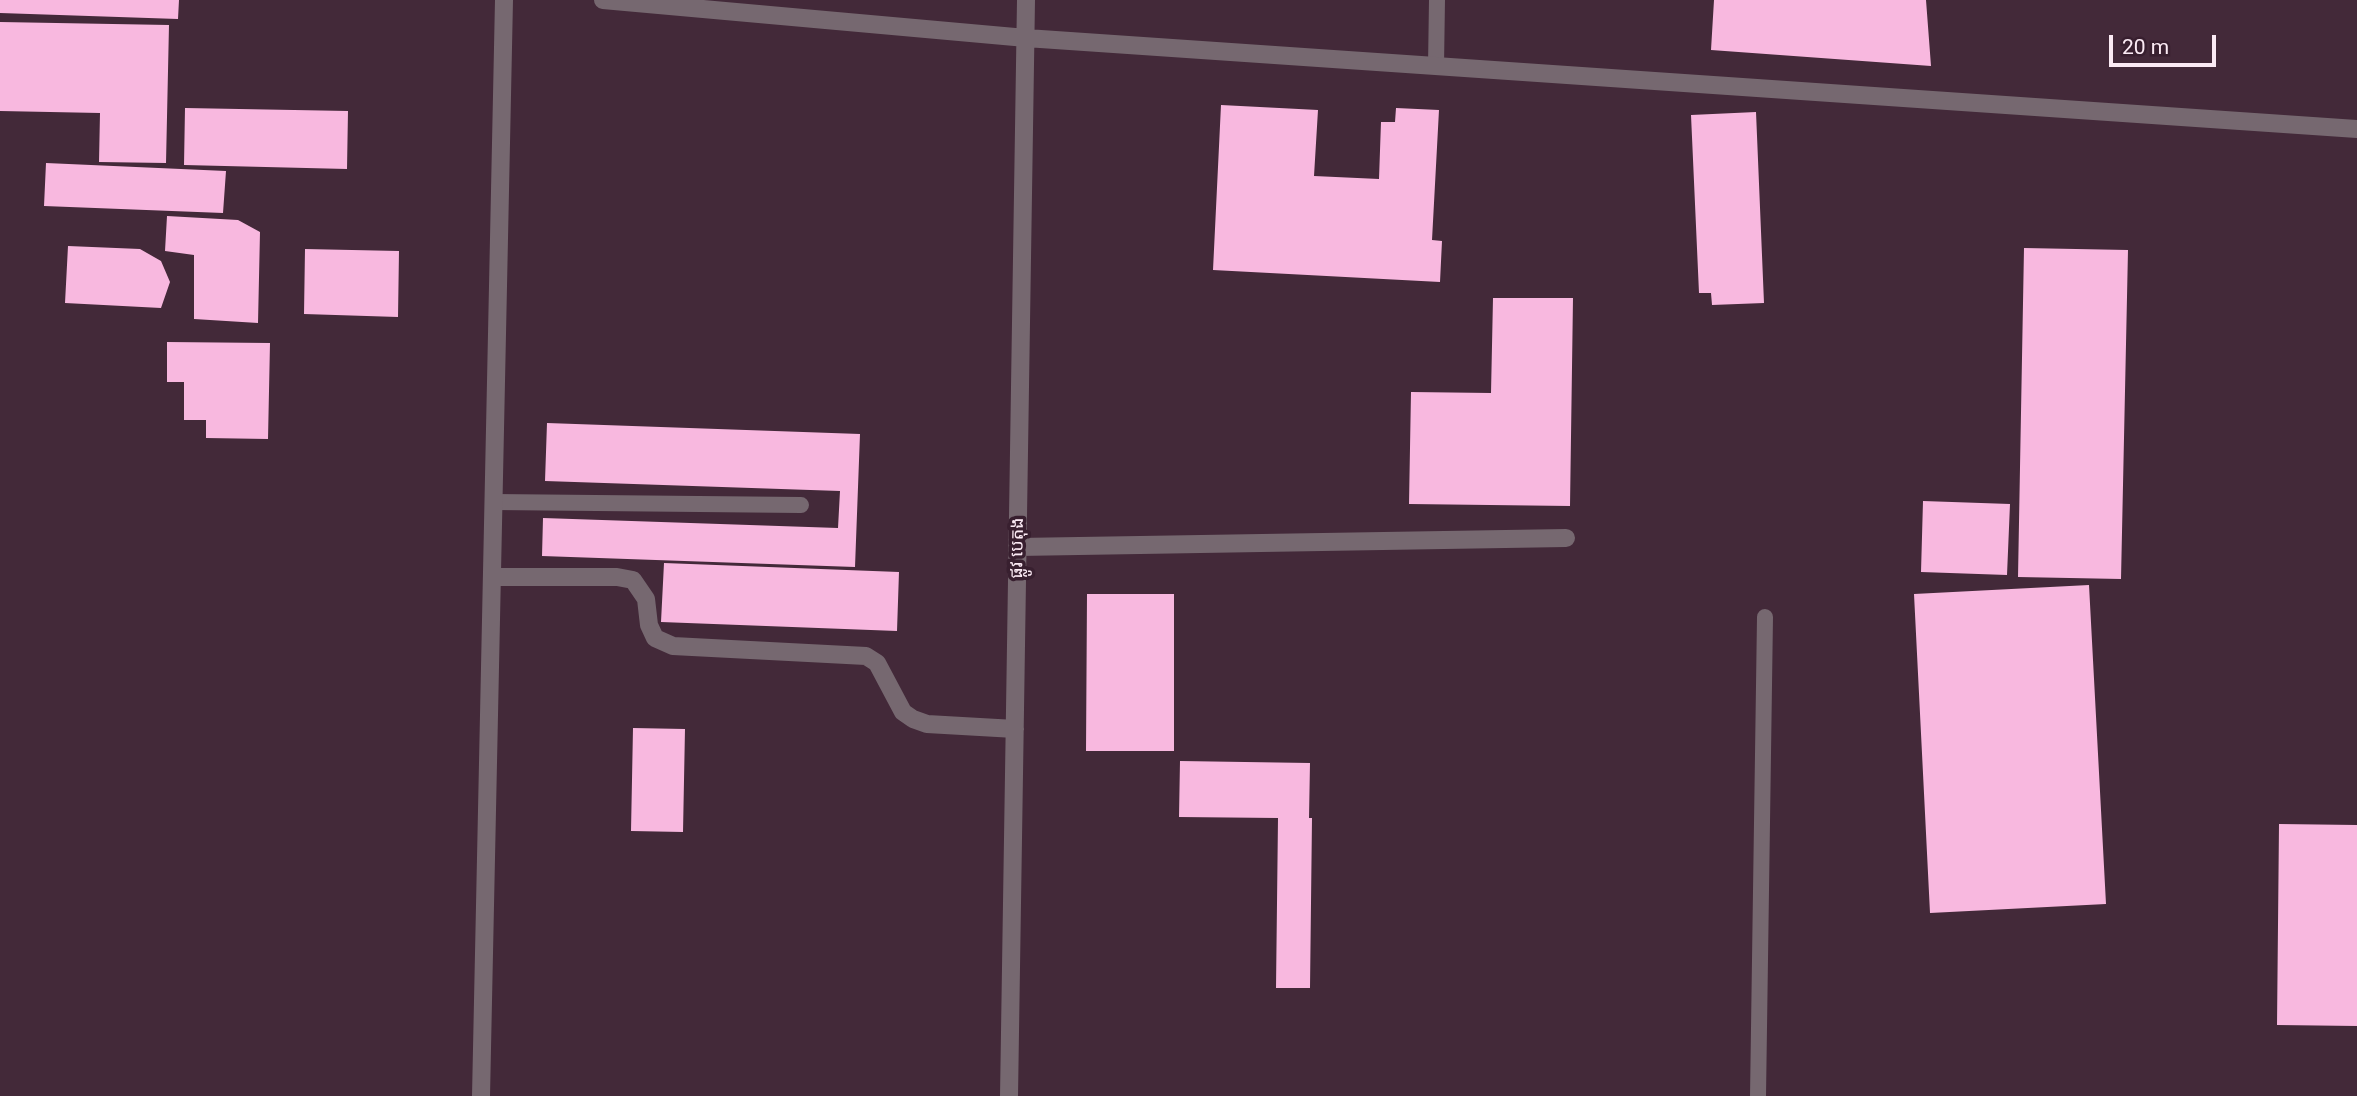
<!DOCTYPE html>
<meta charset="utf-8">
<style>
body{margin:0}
#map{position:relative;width:2357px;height:1096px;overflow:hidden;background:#432939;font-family:Roboto,sans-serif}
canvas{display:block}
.scale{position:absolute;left:2109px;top:35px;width:107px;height:32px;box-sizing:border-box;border:4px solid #fbeaf4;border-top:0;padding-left:9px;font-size:21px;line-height:24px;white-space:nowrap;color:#fbeaf4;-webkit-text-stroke:5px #381f2f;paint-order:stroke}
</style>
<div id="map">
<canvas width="2357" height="1096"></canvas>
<div class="scale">20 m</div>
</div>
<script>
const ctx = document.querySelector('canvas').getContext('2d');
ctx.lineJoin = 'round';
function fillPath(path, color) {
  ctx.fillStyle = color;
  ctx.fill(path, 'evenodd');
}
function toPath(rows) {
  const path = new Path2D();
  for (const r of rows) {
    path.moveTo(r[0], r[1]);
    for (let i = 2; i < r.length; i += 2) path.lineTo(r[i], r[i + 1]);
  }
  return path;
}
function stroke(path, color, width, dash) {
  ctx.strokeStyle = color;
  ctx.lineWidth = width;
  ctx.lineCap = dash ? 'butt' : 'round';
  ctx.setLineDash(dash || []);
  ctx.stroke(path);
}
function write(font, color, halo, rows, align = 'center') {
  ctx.font = font + ' Roboto,"Noto Sans Khmer",sans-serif';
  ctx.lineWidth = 7;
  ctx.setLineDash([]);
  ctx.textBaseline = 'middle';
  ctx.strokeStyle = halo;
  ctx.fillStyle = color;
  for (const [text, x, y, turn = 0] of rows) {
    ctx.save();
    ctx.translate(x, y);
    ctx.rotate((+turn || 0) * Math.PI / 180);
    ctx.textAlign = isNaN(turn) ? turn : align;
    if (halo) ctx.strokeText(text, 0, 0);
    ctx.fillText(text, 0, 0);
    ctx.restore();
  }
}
fillPath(toPath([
 [0,0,179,0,178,19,0,13],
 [1714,0,1926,0,1931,66,1711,50],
 [0,22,169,25,166,163,99,162,100,113,0,111],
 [1221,105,1318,110,1314,176,1379,179,1381,122,1395,122,1396,108,1439,110,1432,240,1442,241,1440,282,1213,270],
 [185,108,348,111,347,169,184,165],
 [1756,112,1764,303,1712,305,1711,293,1699,293,1691,115],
 [46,163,226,171,223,213,44,206],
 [167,216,238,220,260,232,258,323,194,319,194,255,165,251],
 [68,246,140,249,161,261,170,282,161,308,65,303],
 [2024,248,2128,250,2121,579,2018,577],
 [305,249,399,251,398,317,304,314],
 [1493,298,1573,298,1570,506,1409,504,1411,392,1491,393],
 [167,342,270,343,268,439,206,438,206,420,184,420,184,382,167,382],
 [547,423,860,434,855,567,542,556,543,518,838,528,840,491,545,481],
 [1923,501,2010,504,2007,575,1921,572],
 [664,563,899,572,897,631,661,622],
 [2089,585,2106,904,1930,913,1914,594],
 [1087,594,1174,594,1174,751,1086,751],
 [633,728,685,729,683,832,631,831],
 [1180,761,1310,763,1309,818,1312,818,1310,988,1276,988,1278,818,1179,817],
 [2279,824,2357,825,2357,1026,2277,1025]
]), '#f8b8df');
stroke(toPath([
 [1436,66,1437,0],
 [494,502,801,505],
 [1758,1096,1765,617]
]), '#766870', 16);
stroke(toPath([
 [603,0,1026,38,2357,129],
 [1018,547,1566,538],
 [492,577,617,577,633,580,646,599,649,625,655,638,673,646,866,656,877,663,903,712,913,719,927,724,1015,729],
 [481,1096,504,0],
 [1009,1096,1026,0]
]), '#766870', 18);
write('18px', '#fbeaf4', '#381f2f', [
 ["ផ្លូវ បេតុង",1018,548,-89]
]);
</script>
